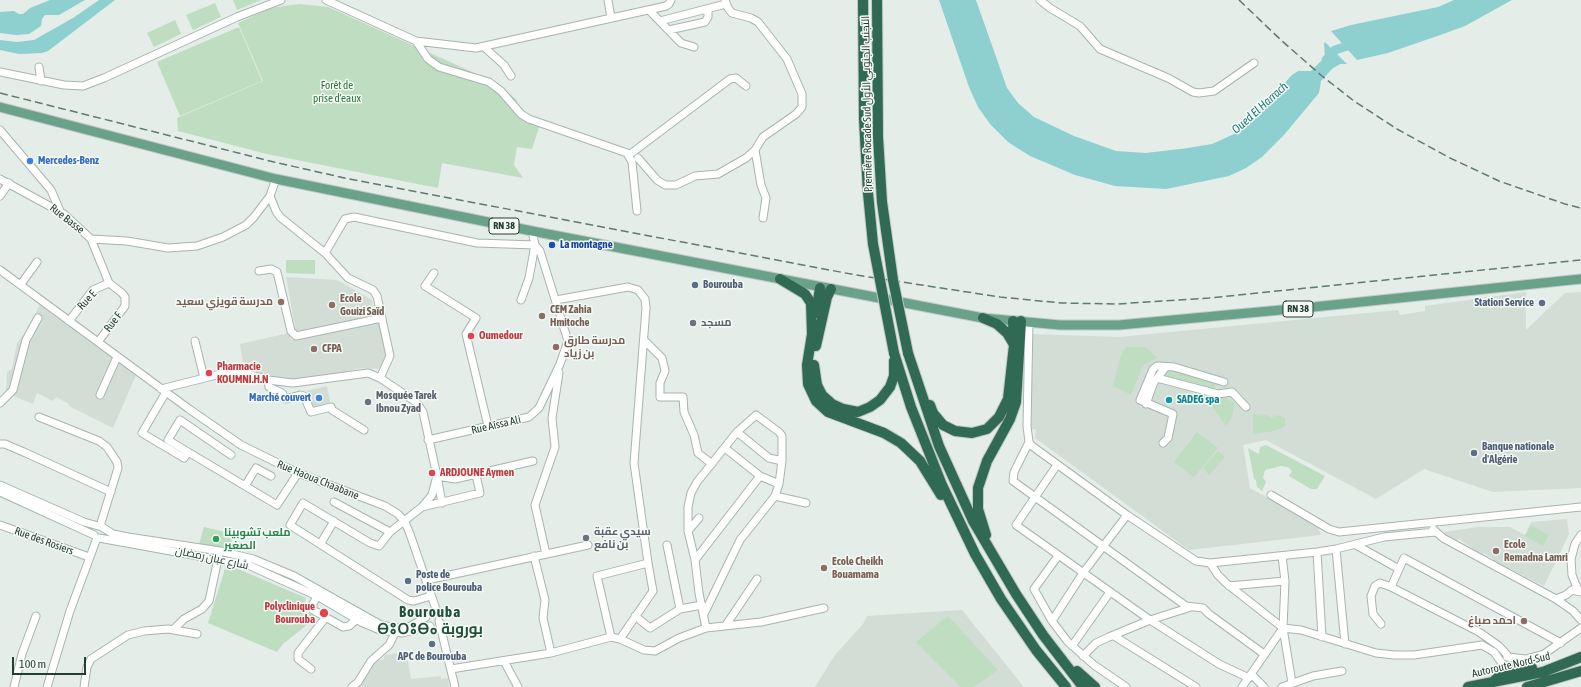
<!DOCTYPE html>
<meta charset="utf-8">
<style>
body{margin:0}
#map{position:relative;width:1581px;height:687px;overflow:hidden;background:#e4ede8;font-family:"Asap Condensed",sans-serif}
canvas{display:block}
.scale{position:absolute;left:12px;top:657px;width:74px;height:18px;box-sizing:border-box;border:2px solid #243e33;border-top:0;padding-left:5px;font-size:12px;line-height:14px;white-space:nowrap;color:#243e33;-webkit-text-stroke:3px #f5faf6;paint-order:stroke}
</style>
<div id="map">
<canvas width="1581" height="687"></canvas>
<div class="scale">100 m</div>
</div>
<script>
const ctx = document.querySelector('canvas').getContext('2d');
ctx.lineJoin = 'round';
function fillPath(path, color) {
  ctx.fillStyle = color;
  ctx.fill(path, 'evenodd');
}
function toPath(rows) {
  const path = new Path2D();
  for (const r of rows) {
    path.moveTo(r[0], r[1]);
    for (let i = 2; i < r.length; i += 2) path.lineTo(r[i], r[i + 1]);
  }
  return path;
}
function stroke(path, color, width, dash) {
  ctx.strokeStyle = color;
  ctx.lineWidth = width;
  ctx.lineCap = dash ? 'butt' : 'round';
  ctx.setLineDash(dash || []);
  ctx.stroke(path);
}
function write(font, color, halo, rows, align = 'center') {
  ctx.font = font + ' "Asap Condensed",Cairo,"Noto Sans Tifinagh",sans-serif';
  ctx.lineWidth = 3;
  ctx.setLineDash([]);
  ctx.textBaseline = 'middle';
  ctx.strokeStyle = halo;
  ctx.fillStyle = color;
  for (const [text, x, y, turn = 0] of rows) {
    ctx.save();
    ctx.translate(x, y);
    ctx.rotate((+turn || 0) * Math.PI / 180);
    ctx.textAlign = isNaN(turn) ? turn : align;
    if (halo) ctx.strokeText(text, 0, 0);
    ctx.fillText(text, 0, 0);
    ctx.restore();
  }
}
fillPath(toPath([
 [286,277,337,280,372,300,373,310,378,316,296,332],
 [1526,292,1526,330,1565,293,1581,292,1581,488,1493,492,1424,469,1376,499,1266,440,1243,445,1250,488,1317,525,1321,535,1189,550,1035,438,1036,430,1031,429,1033,334,1119,337,1398,310,1400,315,1425,311,1425,306],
 [41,303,136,375,113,428,69,406,69,404,56,397,53,401,37,393,33,404,6,393,7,372,12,369,17,343,25,333],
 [382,319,389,353,379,369,361,368,328,376,292,381,244,369,240,344,289,333,291,340],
 [327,386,331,406,312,410,307,391],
 [1567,519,1569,534,1544,586,1509,568,1507,572,1492,561,1493,559,1484,553,1482,555,1459,539,1457,540,1443,535,1444,532,1478,527,1510,527,1525,535,1531,522],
 [962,610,1024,687,815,687,835,655,863,624,867,616],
 [406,652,411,679,441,676,441,679,448,678,449,687,361,687,360,679,372,661,383,660,385,655]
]), '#d2ddd6');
fillPath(toPath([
 [233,0,261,0,237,10],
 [215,3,221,17,193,30,186,15],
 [299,4,328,7,490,80,516,99,520,108,531,117,541,121,532,149,517,147,514,165,523,178,442,163,438,188,267,154,178,131,177,118,263,81,238,23,271,8],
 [175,20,181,34,154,47,147,33],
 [239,27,262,81,180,116,157,62],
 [286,260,315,260,315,274,286,273],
 [1126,347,1146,347,1157,358,1143,365,1131,395,1113,386,1121,355],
 [1163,366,1216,379,1214,396,1159,376],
 [1221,395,1234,403,1232,417,1226,426,1212,406],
 [1253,414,1267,415,1271,418,1277,415,1285,418,1285,426,1274,431,1253,434],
 [1197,432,1218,448,1194,477,1174,462],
 [1266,445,1325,476,1317,489,1311,489,1289,476,1292,471,1288,467,1281,466,1265,470,1263,478,1266,482,1262,491,1257,487,1256,480,1254,479,1248,448,1259,454,1260,447],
 [1218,451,1225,457,1209,475,1203,468],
 [1531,525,1549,535,1543,546,1525,536],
 [204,527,233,534,230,550,199,544],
 [231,566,306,598,302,610,316,616,313,620,283,644,277,652,208,623,225,569],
 [948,616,998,670,974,687,961,687,916,642]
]), '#beddc1');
fillPath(toPath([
 [50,0,85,0,59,15,45,15,42,19,41,26,29,34,16,35,0,33,0,12,14,11,19,14,23,14,30,8],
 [99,0,115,0,48,51,42,53,19,54,0,50,0,40,17,42,34,40,73,18],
 [939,0,976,0,1007,88,1018,103,1034,117,1074,136,1116,151,1146,153,1188,148,1212,144,1234,134,1251,119,1292,75,1298,71,1311,71,1325,57,1324,44,1325,42,1347,64,1340,64,1332,69,1321,81,1319,93,1283,136,1262,157,1246,168,1229,176,1166,189,1115,186,1075,175,1030,156,1008,142,990,124,978,107,969,87],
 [1454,0,1512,0,1465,26,1443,34,1388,53,1357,60,1331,31,1351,25,1438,7]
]), '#8ed0cf');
stroke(toPath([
 [1326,60,1335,50,1356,43]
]), '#8ed0cf', 9);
const minor = toPath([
 [326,0,416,41,476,48,666,6,669,4,671,0],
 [608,0,611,18],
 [1040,0,1050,8,1080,26,1100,49,1168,78,1193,92,1199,93,1214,91,1254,63],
 [649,10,681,43,694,47],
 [660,21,726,4],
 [669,30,705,22,708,17,708,9],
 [416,41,428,59,439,67,489,82,501,91,521,114,529,119,627,153,632,162,637,211],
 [484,47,504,65,511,76],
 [39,67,41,81],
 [0,72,64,85,83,86,104,78,237,17,281,0],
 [0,130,51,190,60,211],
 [755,150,761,185,766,198,763,218],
 [629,155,730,79,736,78,746,86],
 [638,158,657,180,665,185,676,185,695,176,718,174,746,158,755,150,763,137,796,114,802,107,802,94,787,59,758,22,751,18,732,13,728,8,725,0],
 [0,179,64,214,91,239,109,283],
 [0,196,9,183],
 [270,196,276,211,280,217,325,253],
 [91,239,127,241,168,248,197,246,223,237,246,225,254,217,270,196,276,179],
 [0,270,189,409,241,445,298,473,385,506,398,514,405,522,410,534,438,615],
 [259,271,271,269,277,272,291,331,296,336,382,318],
 [434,273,425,286,476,318,466,334,488,426],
 [21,284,37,262],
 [556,300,628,287,638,290,645,299,646,308,634,463,648,563,597,576,611,637],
 [69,321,93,290,109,283],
 [1029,322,1027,426,1029,442,1032,446,1127,515,1196,561,1210,563,1317,552,1336,549,1384,537,1435,532],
 [644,340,662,358,665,371,660,383,660,397,683,397,684,412,694,435,698,453,712,464],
 [195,341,204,378],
 [98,342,125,306,125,297,122,293,109,283],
 [380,378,390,356,377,296,373,290,348,278,325,253,345,219,354,217,477,243,535,245,529,278,521,300],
 [1157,378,1218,394,1232,392,1246,407],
 [268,380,269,387,282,393,286,399,300,395,304,396,311,412,331,407,332,410,364,430],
 [161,389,236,370,268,380,293,383,368,373,380,378,416,402,423,412,437,476,432,495,422,507,390,532,379,546,370,543,303,503,290,525,408,600,414,601,431,596],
 [166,392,142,433,184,458,188,452,277,505,298,473],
 [100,395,117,357],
 [0,403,13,390,26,340,38,318],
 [1146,404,1154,382,1165,368],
 [39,417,99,441,107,447,117,462,118,468,100,526],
 [737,432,769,458,782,461],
 [428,440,529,417,539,408,560,364,568,341,540,251,535,245,532,231],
 [1029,442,1014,472,1013,481,1186,606,1203,608,1209,614,1264,654],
 [1163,443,1168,438,1173,414,1140,400,1153,369,1157,366,1174,367,1224,382],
 [0,444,5,444,26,453,111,492],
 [725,448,760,476,779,484],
 [188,452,168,440,180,420,231,455],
 [1057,465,1016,525,1150,620,1219,664,1249,678],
 [0,485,84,522,98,526],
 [245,486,256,468,271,476],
 [0,492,94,535],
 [1271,495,1329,529,1339,532,1581,507],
 [775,496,806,503],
 [334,502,390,532],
 [442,503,437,476,455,479,533,461],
 [422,507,480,493,476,475],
 [0,525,89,557],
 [102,527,113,534,128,537,220,551,253,559,294,576,381,625,396,628,409,627,426,617],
 [1433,529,1443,538,1556,599,1573,611,1581,620],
 [688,531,699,518],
 [99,538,248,565,317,596,361,622,380,630,402,633,430,626],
 [321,543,334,521],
 [667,545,680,609],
 [1356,545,1399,569],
 [1336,549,1345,644],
 [1317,552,1322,637],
 [546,554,535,505,555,447,552,418,559,373],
 [534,556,545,600,543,618,551,653],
 [1058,556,1034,589,1052,621,1068,642,1094,665,1126,687],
 [1282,556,1285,581,1283,628,1292,683],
 [695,560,760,476],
 [1210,563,1218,575,1226,583,1283,628,1301,630,1376,653,1394,655,1414,655,1482,645,1494,652,1506,669],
 [427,580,588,545],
 [1229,586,1285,581],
 [1391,587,1404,558,1561,643],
 [1578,590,1572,575,1571,559,1575,544,1581,535],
 [319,592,313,604,313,610,343,627,349,626,357,619],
 [1556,599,1566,595,1572,590,1580,592],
 [704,614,740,540,775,496,779,484,782,461,782,436,779,432,756,415,737,432,697,482,691,493,688,507,688,531,695,560,699,593,706,628],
 [635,616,650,628,680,609,702,605],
 [439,621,455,687],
 [1052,621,1083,573,1127,515],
 [1381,624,1373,614,1371,596,1375,586,1380,583,1391,587,1479,632,1499,646,1510,658],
 [726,625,757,579],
 [174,629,184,619,202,609,209,601,219,554],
 [1114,636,1196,687],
 [620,639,653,591,648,563],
 [1072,646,1110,592],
 [1083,656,1096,643,1109,637,1150,620,1191,607],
 [1507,657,1526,659,1544,654,1581,628],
 [504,661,518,687],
 [311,669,298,659,298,653,326,617],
 [451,669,551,653,611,637,620,639,644,650,655,651,679,638,706,628,761,622,824,608],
 [1251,674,1264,687],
 [14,687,22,654,36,616],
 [47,687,70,611,97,538],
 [84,687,87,667,91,659,128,635,144,631,168,629,197,634],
 [352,687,358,682,371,661,389,645,395,633],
 [1242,687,1283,628],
 [1282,687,1313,676,1342,671]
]);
const major = toPath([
 [0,107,276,179,532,231,983,318,1060,325,1119,325,1313,307,1581,279]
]);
const highway = toPath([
 [780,279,805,294,811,303,812,334,807,365,808,384,816,401,828,412,884,433,901,443,920,461,941,495],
 [816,313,820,288],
 [983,318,997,324,1007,333,1013,343],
 [816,346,827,297,831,289],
 [894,353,911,407,942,485,975,554,1001,599,1036,650,1066,687],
 [908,353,939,446,973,521,1016,594,1043,635,1083,687],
 [814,365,817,385,822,395,832,404,843,409,858,412,870,407,880,400,890,387,894,376,894,361],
 [930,405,933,413,943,425,955,431,972,433,987,429,999,417,1008,399,1014,345,1013,321],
 [986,535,978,509,978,488,987,461,1010,419,1016,402,1021,321],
 [1077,671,1095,687],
 [1494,681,1506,669,1532,668],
 [1468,687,1543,672,1581,657],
 [1527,687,1581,671]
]);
stroke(minor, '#a7b5ae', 9);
stroke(major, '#c2c9c6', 11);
stroke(highway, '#c2c9c6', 12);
stroke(minor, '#fff', 7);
stroke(major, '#6aa189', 9);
stroke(highway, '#306a54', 10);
stroke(toPath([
 [1239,0,1282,41,1322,76,1354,101,1397,129,1448,157,1499,181,1565,204,1581,208],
 [0,93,274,162,349,179,856,275,1000,297,1061,303,1117,304,1209,298,1581,260]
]), '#5f7a6e', 1.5, [8, 4]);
const highwayBridge = toPath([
 [863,0,864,119,868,193,873,244,894,353],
 [877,0,878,137,882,202,893,280,908,353]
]);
stroke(highwayBridge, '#c2c9c6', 12, []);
stroke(highwayBridge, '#306a54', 10);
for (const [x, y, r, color] of [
 [30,161,4,"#3f7fe0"],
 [552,245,4,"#1a4fb4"],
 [695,285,4,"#5c6f8a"],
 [281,302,4,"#8d6e63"],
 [1542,303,4,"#5c6f8a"],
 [332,305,4,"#8d6e63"],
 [542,316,4,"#8d6e63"],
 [693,323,4,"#6b7280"],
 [471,336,4,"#e0444e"],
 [556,347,4,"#8d6e63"],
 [314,349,4,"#8d6e63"],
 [209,373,4,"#e0444e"],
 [319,398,4,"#3f7fe0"],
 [1169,400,4,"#0f9aa8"],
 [368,402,4,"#6b7280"],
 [1474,453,4,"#5c6f8a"],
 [432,473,4,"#e0444e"],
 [586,538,4,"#6b7280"],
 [216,539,4,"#2e9e5b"],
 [1496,551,4,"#8d6e63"],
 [824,568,4,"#8d6e63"],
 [408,581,4,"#5c6f8a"],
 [324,613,5,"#e0444e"],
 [1524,621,4,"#8d6e63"],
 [432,644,4,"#5c6f8a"]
]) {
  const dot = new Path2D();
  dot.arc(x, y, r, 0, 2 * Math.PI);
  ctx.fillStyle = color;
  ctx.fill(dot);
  stroke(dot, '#f5faf6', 1.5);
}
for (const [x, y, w] of [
 [504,226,30],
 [1298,309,30]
]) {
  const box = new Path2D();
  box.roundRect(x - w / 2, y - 8, w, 16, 3);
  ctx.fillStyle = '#f5faf6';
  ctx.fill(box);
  stroke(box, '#243e33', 1);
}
write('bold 10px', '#243e33', null, [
 ["RN 38",504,226],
 ["RN 38",1298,309]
]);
write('11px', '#2f743e', '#f5faf6', [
 ["Forêt de",337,86],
 ["prise d'eaux",337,99]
]);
write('11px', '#243e33', '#f5faf6', [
 ["Première Rocade Sud التجنب الجنوبي الأول",867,104,-91],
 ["Rue Basse",67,219,38],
 ["Rue E",87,300,-47],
 ["Rue F",113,322,-53],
 ["Rue Aïssa Ali",496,425,-13],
 ["Rue Haoua Chaabane",318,480,22],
 ["Rue des Rosiers",44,541,20],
 ["شارع عبان رمضان",212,558,12],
 ["Autoroute Nord-Sud",1511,665,-13]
]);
write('bold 11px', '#366cbe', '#f5faf6', [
 ["Mercedes-Benz",38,161],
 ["Marché couvert",311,398,"right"]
], 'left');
write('bold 11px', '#164399', '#f5faf6', [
 ["La montagne",560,245]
], 'left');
write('bold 11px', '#4e5e75', '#f5faf6', [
 ["Bourouba",703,285],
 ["Station Service",1534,303,"right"],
 ["Banque nationale",1482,447],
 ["d'Algérie",1482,460],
 ["Poste de",416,575],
 ["police Bourouba",416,588],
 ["APC de Bourouba",432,657,"center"]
], 'left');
write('bold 11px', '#785e54', '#f5faf6', [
 ["Ecole",340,299],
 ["Gouizi Saïd",340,312],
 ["مدرسة قويزي سعيد",273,302,"right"],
 ["CEM Zahia",550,310],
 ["Hmitoche",550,323],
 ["مدرسة طارق",564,341],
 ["بن زياد",564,354],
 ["CFPA",322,349],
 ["Ecole",1504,545],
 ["Remadna Lamri",1504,558],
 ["Ecole Cheikh",832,562],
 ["Bouamama",832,575],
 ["احمد صباغ",1516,621,"right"]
], 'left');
write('bold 11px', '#5b616d', '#f5faf6', [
 ["مسجد",701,323],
 ["Mosquée Tarek",376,396],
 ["Ibnou Zyad",376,409],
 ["سيدي عقبة",594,532],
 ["بن نافع",594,545]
], 'left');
write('bold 11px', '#be3a42', '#f5faf6', [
 ["Oumedour",479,336],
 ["Pharmacie",217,367],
 ["KOUMNI.H.N",217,380],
 ["ARDJOUNE Aymen",440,473],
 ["Polyclinique",315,607,"right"],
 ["Bourouba",315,620,"right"]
], 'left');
write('bold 11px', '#0d838f', '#f5faf6', [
 ["SADEG spa",1177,400]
], 'left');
write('bold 11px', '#27864d', '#f5faf6', [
 ["ملعب تشوبينا",224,533],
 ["الصغير",224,546]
], 'left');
write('italic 12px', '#1f7978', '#f5faf6', [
 ["Oued El Harrach",1260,108,-42]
]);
ctx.letterSpacing = '1px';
write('bold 15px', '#20503c', '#f5faf6', [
 ["Bourouba",430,612],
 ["ⴱⵓⵔⵓⴱⴰ بوروبة",430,629]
]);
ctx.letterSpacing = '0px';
</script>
